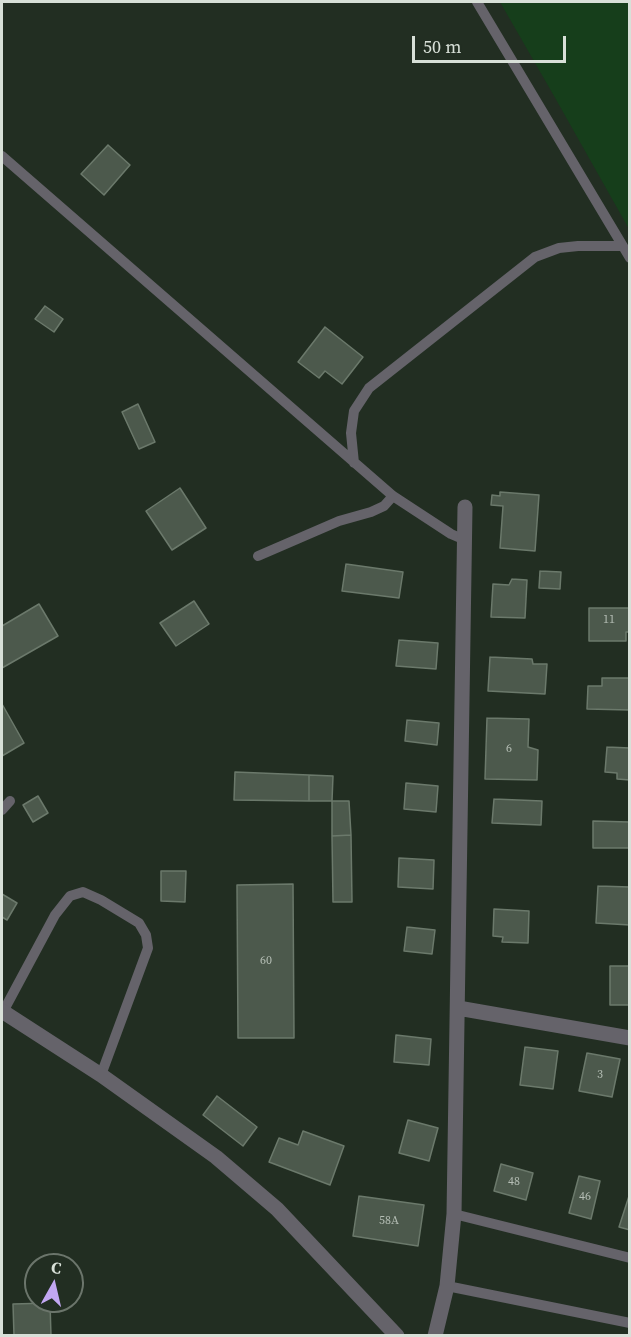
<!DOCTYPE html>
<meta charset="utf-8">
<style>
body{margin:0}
#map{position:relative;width:631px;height:1337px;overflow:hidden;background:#222e22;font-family:"Source Serif 4",serif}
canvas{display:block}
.frame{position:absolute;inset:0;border:3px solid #d8e0d8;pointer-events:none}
.north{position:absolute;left:24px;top:1253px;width:60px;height:60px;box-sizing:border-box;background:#222e22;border:2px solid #6b756b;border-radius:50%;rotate:8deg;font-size:16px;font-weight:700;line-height:24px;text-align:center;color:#d8e0d8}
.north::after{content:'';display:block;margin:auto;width:21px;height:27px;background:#c2a7f2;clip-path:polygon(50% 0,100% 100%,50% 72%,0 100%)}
.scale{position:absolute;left:412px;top:36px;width:154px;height:27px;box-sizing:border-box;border:3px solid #d8e0d8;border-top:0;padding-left:8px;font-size:18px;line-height:21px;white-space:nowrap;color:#d8e0d8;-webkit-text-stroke:4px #222e22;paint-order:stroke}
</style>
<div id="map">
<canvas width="631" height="1337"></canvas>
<div class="frame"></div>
<div class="north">С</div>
<div class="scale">50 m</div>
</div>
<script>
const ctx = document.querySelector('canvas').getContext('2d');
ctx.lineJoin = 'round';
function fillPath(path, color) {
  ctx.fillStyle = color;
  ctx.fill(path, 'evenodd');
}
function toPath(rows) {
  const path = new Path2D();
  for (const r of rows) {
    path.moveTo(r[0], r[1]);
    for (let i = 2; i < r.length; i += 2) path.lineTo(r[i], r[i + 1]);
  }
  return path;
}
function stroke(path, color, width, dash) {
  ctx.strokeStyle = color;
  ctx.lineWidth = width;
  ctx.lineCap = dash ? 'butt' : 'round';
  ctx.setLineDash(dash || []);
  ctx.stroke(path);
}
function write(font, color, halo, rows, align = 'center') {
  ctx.font = font + ' "Source Serif 4",serif';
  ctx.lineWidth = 5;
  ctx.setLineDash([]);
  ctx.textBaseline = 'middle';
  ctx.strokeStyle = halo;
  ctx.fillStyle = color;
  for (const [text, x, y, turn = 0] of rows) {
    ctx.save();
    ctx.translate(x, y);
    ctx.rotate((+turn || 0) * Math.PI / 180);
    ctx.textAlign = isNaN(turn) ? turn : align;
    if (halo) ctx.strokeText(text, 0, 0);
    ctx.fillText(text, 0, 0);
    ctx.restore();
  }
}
fillPath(toPath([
 [500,2,629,2,629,229,554,96]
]), '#163e1b');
const building = toPath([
 [108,145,130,165,104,195,81,174,108,145],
 [45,306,63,319,54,332,35,319,45,306],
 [325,327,363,357,342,384,325,371,319,378,298,362,325,327],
 [138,404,155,442,139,449,122,412,138,404],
 [180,488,206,528,172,550,146,511,180,488],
 [500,492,539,495,535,551,500,548,503,506,491,505,492,495,500,496,500,492],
 [346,564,403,572,399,598,342,591,346,564],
 [540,571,561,572,560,589,539,588,540,571],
 [512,579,527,580,525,618,491,617,493,584,509,585,512,579],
 [194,601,209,624,176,646,160,623,194,601],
 [39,604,58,636,2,668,2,626,39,604],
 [589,608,630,608,630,632,626,632,626,641,589,641,589,608],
 [399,640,438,643,436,669,396,666,399,640],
 [490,657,532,659,533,664,547,664,545,694,488,691,490,657],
 [602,678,630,678,630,710,587,709,588,686,602,686,602,678],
 [2,704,24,743,2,756,2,704],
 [487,718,529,719,528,747,538,750,537,780,485,779,487,718],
 [407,720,439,723,437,745,405,741,407,720],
 [607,747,630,748,630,780,617,779,617,773,605,772,607,747],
 [235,772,309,775,309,801,234,800,235,772],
 [309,775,333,776,332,801,309,801,309,775],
 [406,783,438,786,436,812,404,809,406,783],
 [38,796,48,813,33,822,23,805,38,796],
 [494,799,542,801,541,825,492,823,494,799],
 [332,801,349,801,351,835,332,836,332,801],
 [593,821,630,822,630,848,593,848,593,821],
 [351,835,352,902,333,902,332,836,351,835],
 [399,858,434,860,433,889,398,887,399,858],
 [161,871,186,871,185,902,161,901,161,871],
 [293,884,294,1038,238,1038,237,885,293,884],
 [598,886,630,887,630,925,596,923,598,886],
 [2,894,17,903,7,920,2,917,2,894],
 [494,909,529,911,528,943,502,942,503,937,493,936,494,909],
 [407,927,435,930,432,954,404,951,407,927],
 [610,966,630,966,630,1005,610,1005,610,966],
 [396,1035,431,1039,429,1065,394,1062,396,1035],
 [525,1047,558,1051,553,1089,520,1085,525,1047],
 [587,1053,620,1059,612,1097,579,1091,587,1053],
 [217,1096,257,1127,243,1146,203,1115,217,1096],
 [408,1120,438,1128,429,1161,399,1153,408,1120],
 [303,1131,344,1146,330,1185,269,1162,279,1138,298,1145,303,1131],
 [501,1164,533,1173,526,1200,494,1191,501,1164],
 [579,1176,600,1181,591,1219,569,1213,579,1176],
 [630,1193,630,1230,619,1227,630,1193],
 [359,1196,424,1205,418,1246,353,1236,359,1196],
 [50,1303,51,1336,14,1336,13,1304,50,1303]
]);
fillPath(building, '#4c594c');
stroke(building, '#6b796b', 1.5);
stroke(toPath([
 [477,2,630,258],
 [2,156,393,496,451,534,465,540],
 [354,463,351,433,354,411,369,388,535,257,559,248,578,246,622,246],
 [258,556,339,521,371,512,384,506,393,496],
 [2,810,10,801],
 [3,1012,55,915,70,896,83,892,101,900,139,923,146,935,148,948,101,1075],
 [454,1214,630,1258],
 [447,1286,630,1323]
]), '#65636a', 10);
stroke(toPath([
 [458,1008,630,1038],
 [2,1011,101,1075,216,1157,277,1209,397,1336],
 [435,1336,447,1286,454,1214,465,507]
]), '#65636a', 15);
write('12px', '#b5beb5', null, [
 ["11",609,620],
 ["6",509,749],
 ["60",266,961],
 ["3",600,1075],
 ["48",514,1182],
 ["46",585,1197],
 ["58А",389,1221]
]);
</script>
